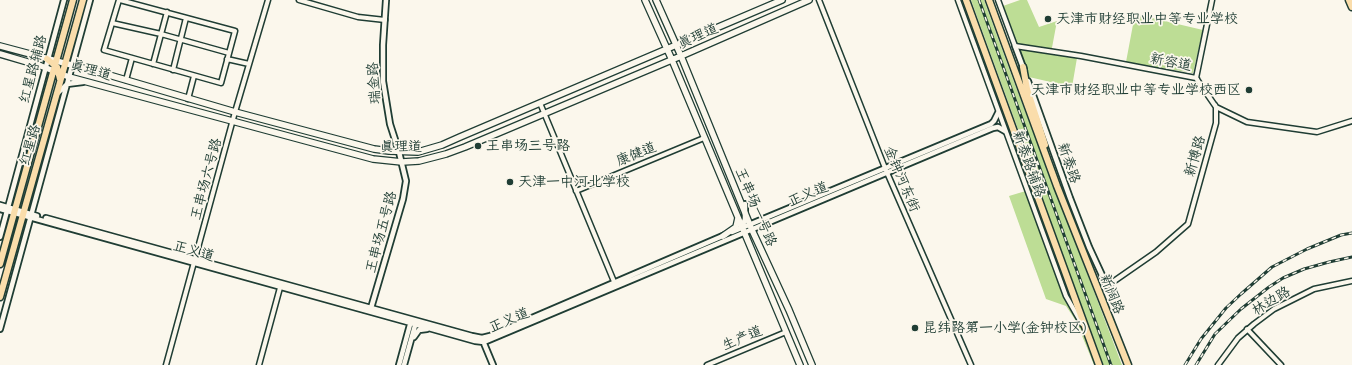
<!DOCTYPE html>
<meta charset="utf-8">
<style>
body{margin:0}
canvas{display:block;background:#fbf7ec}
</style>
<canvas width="1352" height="365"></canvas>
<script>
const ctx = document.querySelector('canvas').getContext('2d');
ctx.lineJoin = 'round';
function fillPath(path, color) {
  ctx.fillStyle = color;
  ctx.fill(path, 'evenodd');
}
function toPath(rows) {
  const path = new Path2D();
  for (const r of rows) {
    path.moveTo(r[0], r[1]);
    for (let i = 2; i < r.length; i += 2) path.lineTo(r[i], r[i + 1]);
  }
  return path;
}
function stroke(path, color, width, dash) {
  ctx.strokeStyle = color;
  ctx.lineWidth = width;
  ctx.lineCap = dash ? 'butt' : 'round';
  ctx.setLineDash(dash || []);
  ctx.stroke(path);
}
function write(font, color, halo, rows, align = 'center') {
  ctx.font = font + ' Mali,"LXGW WenKai TC",sans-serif';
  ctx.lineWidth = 3.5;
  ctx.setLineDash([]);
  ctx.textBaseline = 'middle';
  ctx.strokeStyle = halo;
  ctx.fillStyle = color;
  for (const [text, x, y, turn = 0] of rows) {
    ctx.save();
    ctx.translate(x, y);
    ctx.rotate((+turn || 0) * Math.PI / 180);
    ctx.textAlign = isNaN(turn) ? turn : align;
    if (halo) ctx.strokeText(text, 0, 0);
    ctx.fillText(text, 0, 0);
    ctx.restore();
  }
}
fillPath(toPath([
 [971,0,984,0,1014,82,1122,365,1094,365,1076,321,1066,306,1046,299,1009,196,1039,187],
 [1020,0,1027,0,1039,27,1057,21,1051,53,1077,58,1072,87,1029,77,1003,6],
 [1135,14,1203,30,1193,73,1126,62]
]), '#bddd95');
const minor = toPath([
 [119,0,104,50,221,83,235,31,120,0],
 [299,0,358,17,385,20],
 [819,0,885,168,971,365],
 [958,0,1066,296,1082,324],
 [998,0,1015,46,1081,56,1196,78,1216,107,1247,122,1317,132,1352,121],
 [112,23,161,34,229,53],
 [227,59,249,64],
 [153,64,167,12],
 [173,70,186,18],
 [1197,79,1196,78,1212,0],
 [126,80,132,58],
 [188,99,194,76],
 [540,103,615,284],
 [576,191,704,138],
 [1107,286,1156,252,1188,224,1216,123,1216,107,1215,105],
 [1247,329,1281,365],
 [166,365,235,112,268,0],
 [259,365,281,284],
 [707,365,786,332],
 [1218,365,1238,338,1254,324,1274,309,1314,289,1352,281]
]);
const tertiary = toPath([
 [1015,46,1024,70],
 [1028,81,1070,198,1089,247,1107,286],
 [58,93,67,84,83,82],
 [0,205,37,216],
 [0,209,411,323,475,341,484,342,993,128,998,127,1005,131],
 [46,218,472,336,482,338,490,336,725,235],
 [742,228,745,219,745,204],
 [732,232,991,124,994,121,998,113],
 [0,237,64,0],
 [371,308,403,199,406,181,399,152,390,124,383,81,383,45,386,0],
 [0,329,90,0],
 [414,337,419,330,427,329],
 [483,341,493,365],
 [399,365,411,321],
 [404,365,416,322]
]);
const secondary = toPath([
 [645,0,672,60,800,365],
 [656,0,681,56,752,230,789,310,812,365],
 [0,46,109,75,235,112,374,149,389,151,418,152,442,145,460,137,782,0],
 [0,54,41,66,69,77,373,159,402,162,419,161,446,154,465,147,681,56,809,0],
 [723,236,736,227,738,218]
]);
const primary = toPath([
 [1349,0,1352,7]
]);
const trunk = toPath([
 [966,0,1099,365],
 [989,0,1057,186,1128,365],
 [47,59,57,67,60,79],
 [1023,67,1027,89,1045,145],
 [0,264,73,0],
 [0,297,83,0]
]);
stroke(minor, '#1f3d34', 7);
stroke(tertiary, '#1f3d34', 8);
stroke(secondary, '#1f3d34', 8);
stroke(primary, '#1f3d34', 9);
stroke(trunk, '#1f3d34', 9);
stroke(minor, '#fbf7ec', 4);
stroke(tertiary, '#fbf7ec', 4.5);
stroke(secondary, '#fbf7ec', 5.5);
stroke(primary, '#faddab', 6);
stroke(trunk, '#faddab', 6);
const rail = toPath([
 [979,0,1111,365],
 [1185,365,1201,339,1226,308,1241,294,1272,267,1307,249,1341,235,1352,233],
 [1196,365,1215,334,1241,309,1269,287,1283,278,1304,269,1329,262,1352,257]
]);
stroke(rail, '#1f3d34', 3);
stroke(rail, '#fbf7ec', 1.5, [4.5]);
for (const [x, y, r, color] of [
 [1048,19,4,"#1f3d34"],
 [1249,90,4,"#1f3d34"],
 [478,146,4,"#1f3d34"],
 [510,182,4,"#1f3d34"],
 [915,328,4,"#1f3d34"]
]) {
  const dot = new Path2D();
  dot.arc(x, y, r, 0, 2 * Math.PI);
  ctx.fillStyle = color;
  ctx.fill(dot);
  stroke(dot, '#fbf7ec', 1.5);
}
write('14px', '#1f3d34', '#fbf7ec', [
 ["天津市财经职业中等专业学校",1056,19],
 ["天津市财经职业中等专业学校西区",1241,90,"right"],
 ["王串场三号路",486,146],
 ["天津一中河北学校",518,182],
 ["昆纬路第一小学(金钟校区)",923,328]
], 'left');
write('14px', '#1f3d34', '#fbf7ec', [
 ["真理道",698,36,-24],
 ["新容道",1171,62,11],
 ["红星路辅路",33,69,-75],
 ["真理道",91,70,16],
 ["瑞金路",374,83,-94],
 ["红星路",30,145,-74],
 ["真理道",401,147],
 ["康健道",636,154,-22],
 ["新博路",1195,156,-74],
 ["新泰路",1069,163,71],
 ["新泰路辅路",1029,164,70],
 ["王串场六号路",206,179,-75],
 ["金钟河东街",902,179,67],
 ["正义道",808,194,-23],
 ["王串场一号路",756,207,67],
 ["王串场五号路",381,232,-75],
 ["正义道",194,251,16],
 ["新阔路",1112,294,68],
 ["林边路",1271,301,-31],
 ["正义道",509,320,-23],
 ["生产道",742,338,-23]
]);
</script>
